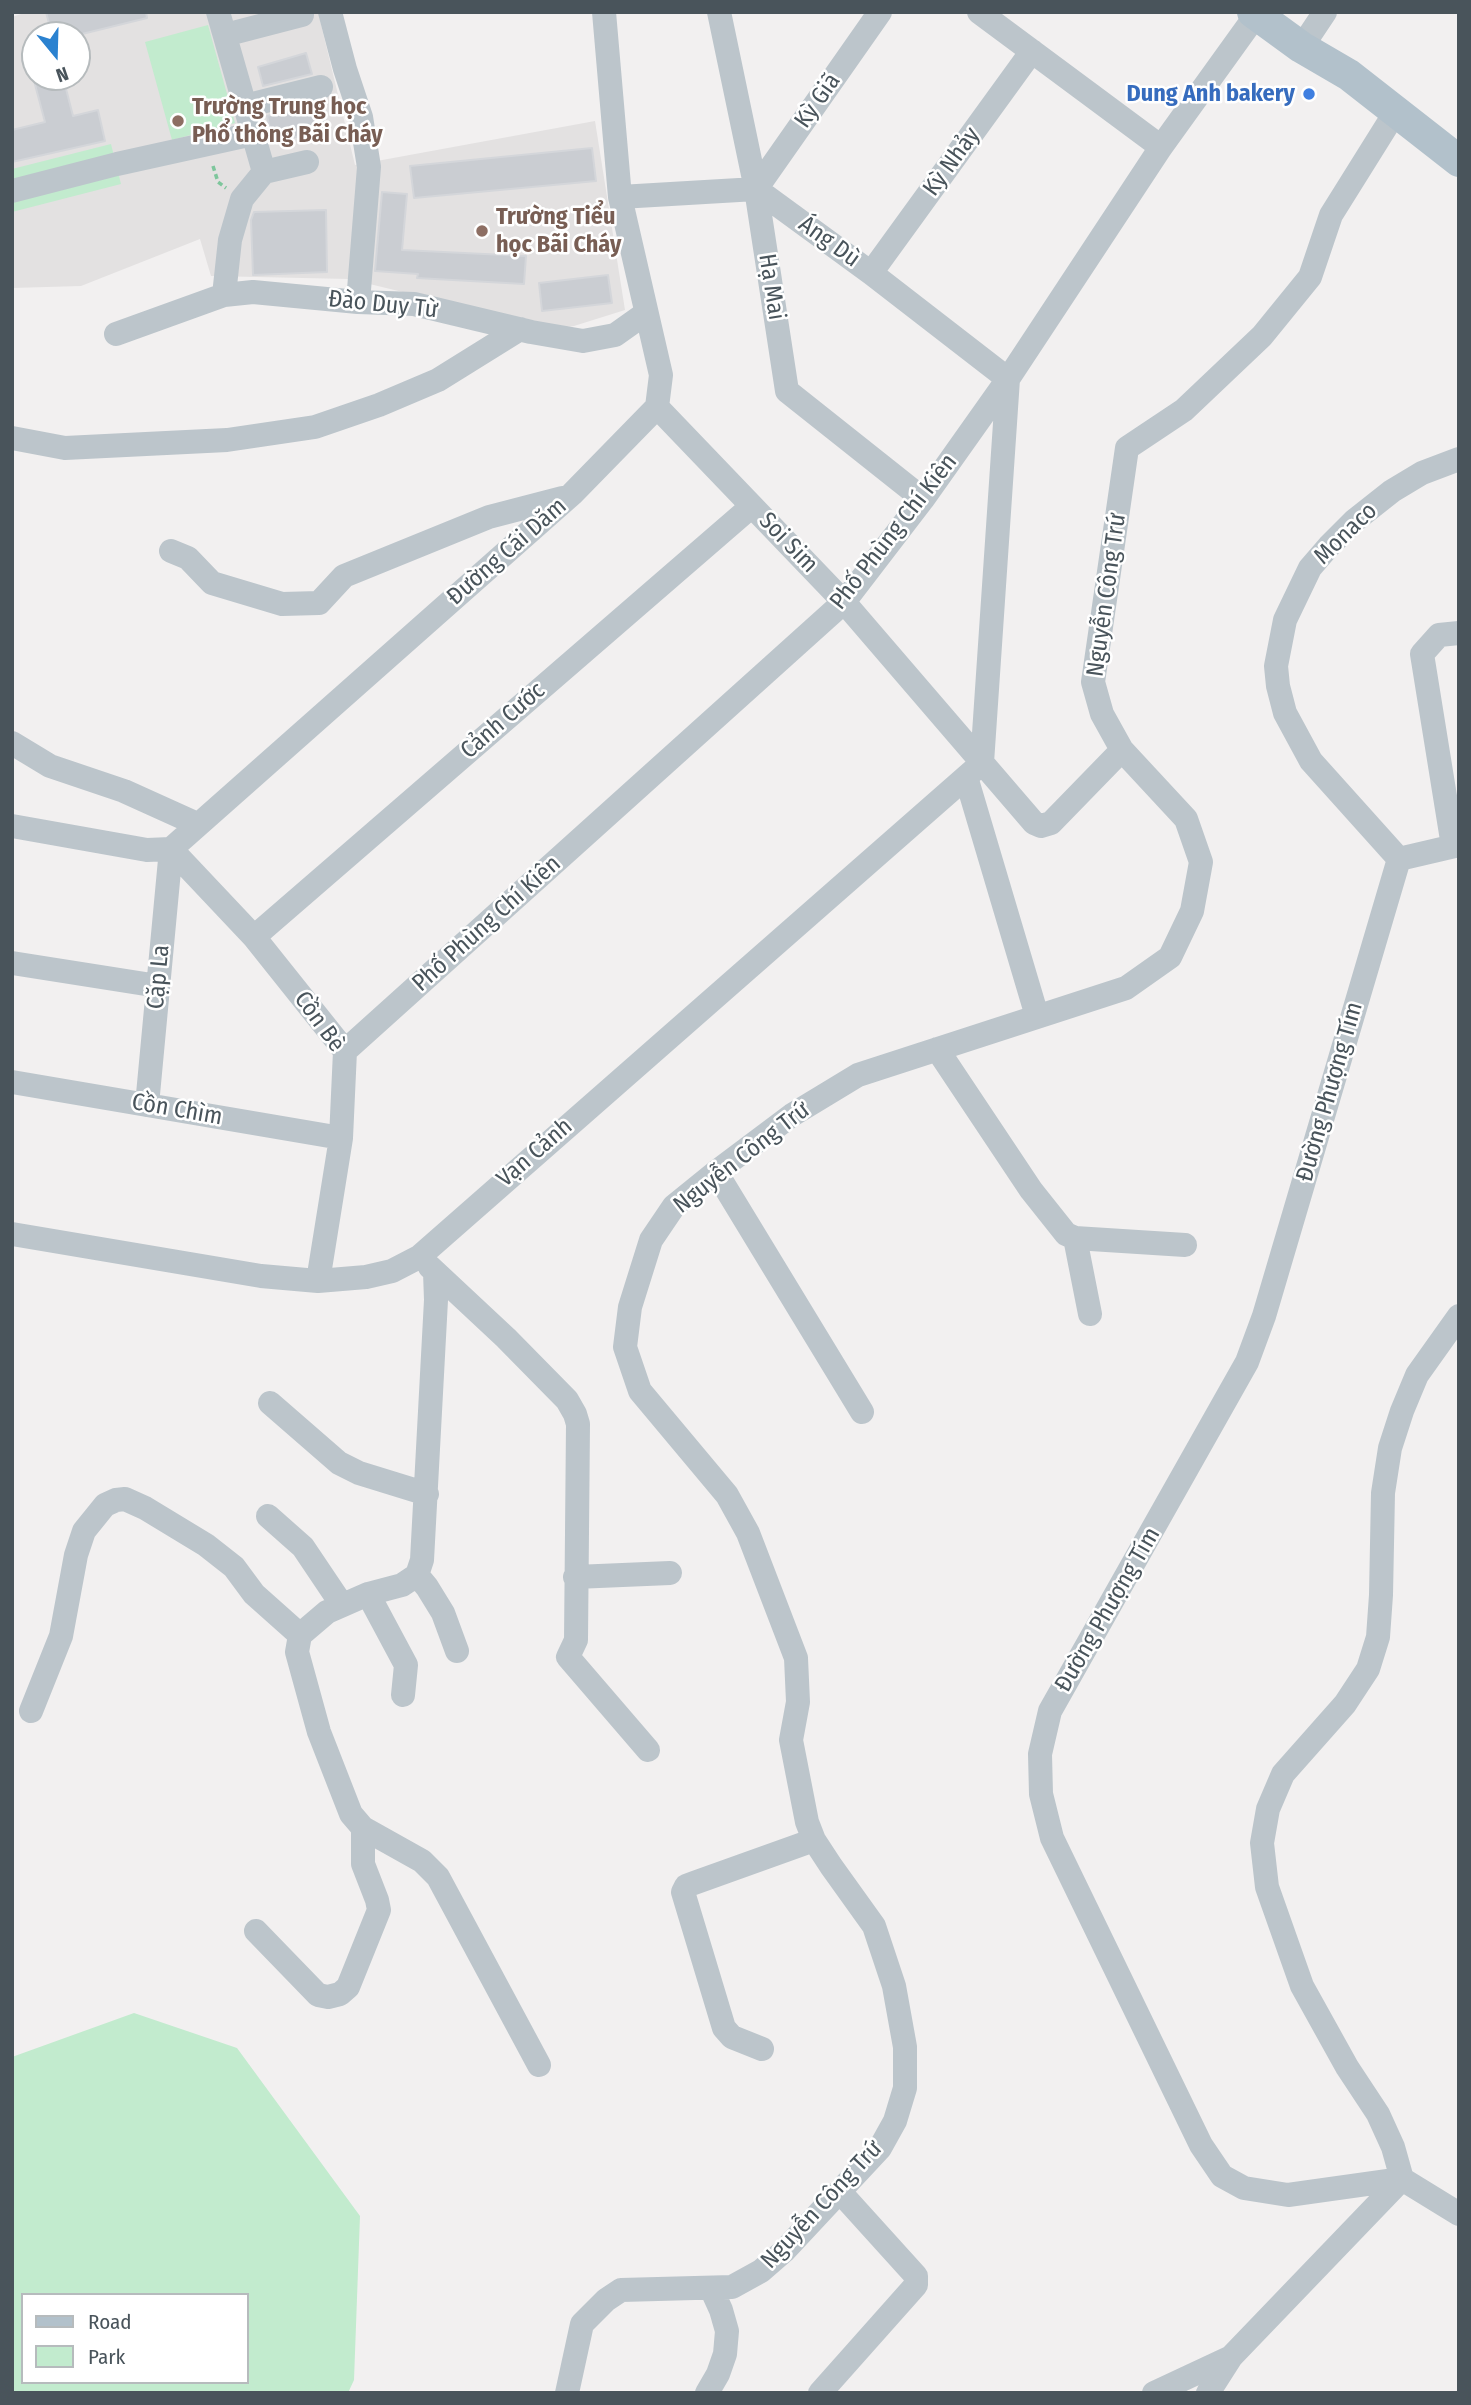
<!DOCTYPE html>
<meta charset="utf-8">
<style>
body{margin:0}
#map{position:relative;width:1471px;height:2405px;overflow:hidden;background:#f2f0f0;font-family:"Fira Sans Condensed",sans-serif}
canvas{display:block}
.frame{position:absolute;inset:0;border:14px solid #49545b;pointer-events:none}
.legend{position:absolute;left:21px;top:2293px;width:228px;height:91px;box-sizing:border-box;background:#fff;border:2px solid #b6bbbd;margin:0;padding:9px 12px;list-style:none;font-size:21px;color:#49545b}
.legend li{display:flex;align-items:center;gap:14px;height:35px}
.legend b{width:35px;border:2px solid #b6bbbd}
.north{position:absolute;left:21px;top:21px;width:70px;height:70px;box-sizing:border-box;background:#fff;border:2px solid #b6bbbd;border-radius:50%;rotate:161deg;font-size:19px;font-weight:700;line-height:28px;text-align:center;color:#49545b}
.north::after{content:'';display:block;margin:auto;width:24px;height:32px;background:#2b82d0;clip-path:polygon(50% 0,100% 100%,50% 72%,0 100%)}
</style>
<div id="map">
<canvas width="1471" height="2405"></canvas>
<div class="frame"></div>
<ul class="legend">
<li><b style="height:9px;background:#b2c1cb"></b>Road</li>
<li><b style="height:19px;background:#c2ebce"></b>Park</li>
</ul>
<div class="north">N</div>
</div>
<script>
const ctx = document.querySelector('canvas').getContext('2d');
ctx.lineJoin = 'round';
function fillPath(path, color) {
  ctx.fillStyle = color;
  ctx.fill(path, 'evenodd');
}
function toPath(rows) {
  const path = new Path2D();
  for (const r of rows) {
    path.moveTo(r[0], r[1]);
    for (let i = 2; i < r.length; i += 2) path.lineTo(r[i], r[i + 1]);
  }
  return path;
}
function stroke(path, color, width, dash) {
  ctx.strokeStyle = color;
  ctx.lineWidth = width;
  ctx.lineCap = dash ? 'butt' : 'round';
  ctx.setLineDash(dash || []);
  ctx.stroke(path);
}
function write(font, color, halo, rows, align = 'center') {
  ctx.font = font + ' "Fira Sans Condensed",sans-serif';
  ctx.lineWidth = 5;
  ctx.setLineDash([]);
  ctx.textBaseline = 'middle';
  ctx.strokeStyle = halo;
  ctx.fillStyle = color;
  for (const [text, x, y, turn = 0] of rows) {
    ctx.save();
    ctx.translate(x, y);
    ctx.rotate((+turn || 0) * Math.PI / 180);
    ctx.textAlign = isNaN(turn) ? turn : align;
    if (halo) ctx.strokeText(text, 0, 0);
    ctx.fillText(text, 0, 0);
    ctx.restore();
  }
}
fillPath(toPath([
 [27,12,318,12,355,165,595,121,625,310,574,326,555,329,349,279,211,276,200,239,81,286,12,288,12,17],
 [35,35,77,35,77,77,35,77]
]), '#e3e1e1');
fillPath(toPath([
 [208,25,235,123,172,140,145,42],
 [111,144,121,184,12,212,12,169],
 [134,2013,237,2048,360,2216,354,2380,348,2393,12,2393,12,2057],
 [23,2295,247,2295,247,2382,23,2382]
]), '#c2ebce');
const building = toPath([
 [46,12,146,12,147,18,78,35,52,35,46,12],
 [306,53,312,74,263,86,258,67,306,53],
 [33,77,63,77,73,116,98,110,105,141,12,162,12,130,45,122,33,77],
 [321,102,328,130,273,142,267,116,321,102],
 [592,148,596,181,414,198,410,166,592,148],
 [382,192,407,194,402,250,526,256,524,284,417,278,418,274,375,271,382,192],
 [326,210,327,272,253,275,251,220,254,212,326,210],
 [608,275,612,303,542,311,539,283,608,275]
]);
fillPath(building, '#cacdd2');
stroke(building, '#d4d6da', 2);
stroke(toPath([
 [213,166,218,182,226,188]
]), '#7ec69c', 3.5, [5, 3.5]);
stroke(toPath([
 [218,12,264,172],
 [330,12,345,69,361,117,369,167,358,302],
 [719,12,756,189,787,391,923,499],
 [979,12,1161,147],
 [225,35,302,15],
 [1309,36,1325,12],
 [245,106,321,87],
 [756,189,880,12],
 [12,191,117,164,253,134],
 [620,197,756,189,871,273,1008,379,982,763],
 [871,273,1032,51],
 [224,295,230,240,242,199,264,172,307,162],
 [116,334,224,295,253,292,358,302,414,304,531,332,583,341,615,335,646,313],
 [657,407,844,602,1034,823,1041,826,1051,823,1122,750],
 [12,438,65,448,227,440,315,427,379,405,438,380,520,329],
 [171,551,188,558,212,583,282,604,319,603,344,576,489,517,562,498],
 [12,743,50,766,124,791,197,824],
 [966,777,1037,1016],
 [12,826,147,850,171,849,572,494,657,407,661,375,620,197,604,12],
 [1453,846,1422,654,1439,635,1459,633],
 [171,849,254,937,345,1051,341,1138,318,1281],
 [1399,859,1264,1316,1247,1362,1050,1711,1040,1754,1041,1794,1052,1838,1201,2145,1222,2176,1244,2188,1288,2195,1402,2179,1459,2214],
 [1399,859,1311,761,1285,713,1278,686,1276,666,1285,620,1310,568,1329,546,1354,521,1392,491,1422,473,1459,459],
 [1399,859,1459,845],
 [254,937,752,506],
 [12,963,158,986],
 [937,1049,1031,1190,1066,1234,1075,1238,1185,1245],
 [345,1051,844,602,923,499,1008,379,1161,147,1256,15],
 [12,1082,341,1138],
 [147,1105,171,849],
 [716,1172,862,1412],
 [12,1234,261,1276,318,1281,366,1277,392,1271,419,1257,982,763],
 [1075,1238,1090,1314],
 [430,1267,506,1338,567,1400,575,1414,578,1424,576,1640,568,1657,648,1750],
 [435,1272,436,1300,422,1560,417,1575,402,1585,368,1594,327,1612,300,1635,297,1652,319,1732,351,1814,363,1828,422,1861,438,1877,539,2065],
 [270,1403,339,1463,359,1473,427,1494],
 [268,1516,303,1547,342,1605],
 [417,1575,427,1587,443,1613,457,1651],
 [575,1577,670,1573],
 [368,1594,406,1665,403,1695],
 [31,1711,61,1636,76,1555,84,1531,105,1505,116,1500,125,1499,145,1508,206,1545,234,1567,254,1594,300,1635],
 [256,1931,318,1995,328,1997,340,1994,348,1987,379,1910,377,1900,363,1864,363,1828],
 [762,2049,732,2037,724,2028,683,1892,686,1886,694,1883,814,1840],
 [567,2393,582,2324,606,2300,621,2290,732,2287,761,2271,784,2251,880,2148,895,2121,905,2088,905,2047,894,1986,874,1926,831,1866,814,1840,807,1822,791,1740,798,1702,796,1658,748,1533,727,1495,640,1391,625,1347,630,1307,651,1240,674,1206,716,1172,792,1115,858,1075,1126,988,1170,957,1192,911,1201,862,1186,819,1122,750,1102,714,1093,682,1127,448,1184,410,1262,336,1310,277,1331,215,1396,111],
 [707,2393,718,2374,725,2354,727,2331,721,2310,711,2288],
 [820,2393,916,2285,916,2276,840,2192],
 [1154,2393,1231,2357,1402,2179,1393,2147,1378,2114,1347,2067,1302,1986,1267,1887,1262,1843,1268,1809,1283,1774,1345,1704,1368,1669,1378,1637,1381,1595,1383,1493,1390,1448,1402,1411,1417,1375,1459,1316],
 [1208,2393,1231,2357]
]), '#bcc5cb', 24);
stroke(toPath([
 [1253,12,1301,47,1349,75,1459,161]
]), '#b2c1cb', 32);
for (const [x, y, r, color] of [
 [1309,94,7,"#3f7fe0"],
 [178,121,7,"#8d6e63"],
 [482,231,7,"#8d6e63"]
]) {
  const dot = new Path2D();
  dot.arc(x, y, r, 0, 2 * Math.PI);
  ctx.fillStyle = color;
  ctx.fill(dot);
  stroke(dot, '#fff', 2.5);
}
write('bold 24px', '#366cbe', '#fff', [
 ["Dung Anh bakery",1295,94]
], 'right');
write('24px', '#49545b', '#fff', [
 ["Kỳ Giã",818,101,-55],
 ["Kỳ Nhảy",952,162,-54],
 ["Áng Dù",829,242,36],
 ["Hạ Mai",771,287,81],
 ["Đào Duy Từ",383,305,6],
 ["Phố Phùng Chí Kiên",894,532,-52],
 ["Monaco",1346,534,-44],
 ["Soi Sim",788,543,46],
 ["Đường Cái Dăm",507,552,-41],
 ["Nguyễn Công Trứ",1107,595,-82],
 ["Cảnh Cước",503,721,-41],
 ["Phố Phùng Chí Kiên",487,924,-42],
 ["Cặp La",159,977,-85],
 ["Cồn Bè",319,1022,54],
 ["Đường Phượng Tím",1330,1092,-74],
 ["Cồn Chìm",177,1110,10],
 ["Vạn Cảnh",535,1153,-41],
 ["Nguyễn Công Trứ",742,1158,-38],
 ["Đường Phượng Tím",1108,1610,-60],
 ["Nguyễn Công Trứ",822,2205,-47]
]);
write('bold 24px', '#785e54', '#fff', [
 ["Trường Trung học",192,107],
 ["Phổ thông Bãi Cháy",192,135],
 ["Trường Tiểu",496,217],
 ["học Bãi Cháy",496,245]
], 'left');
</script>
